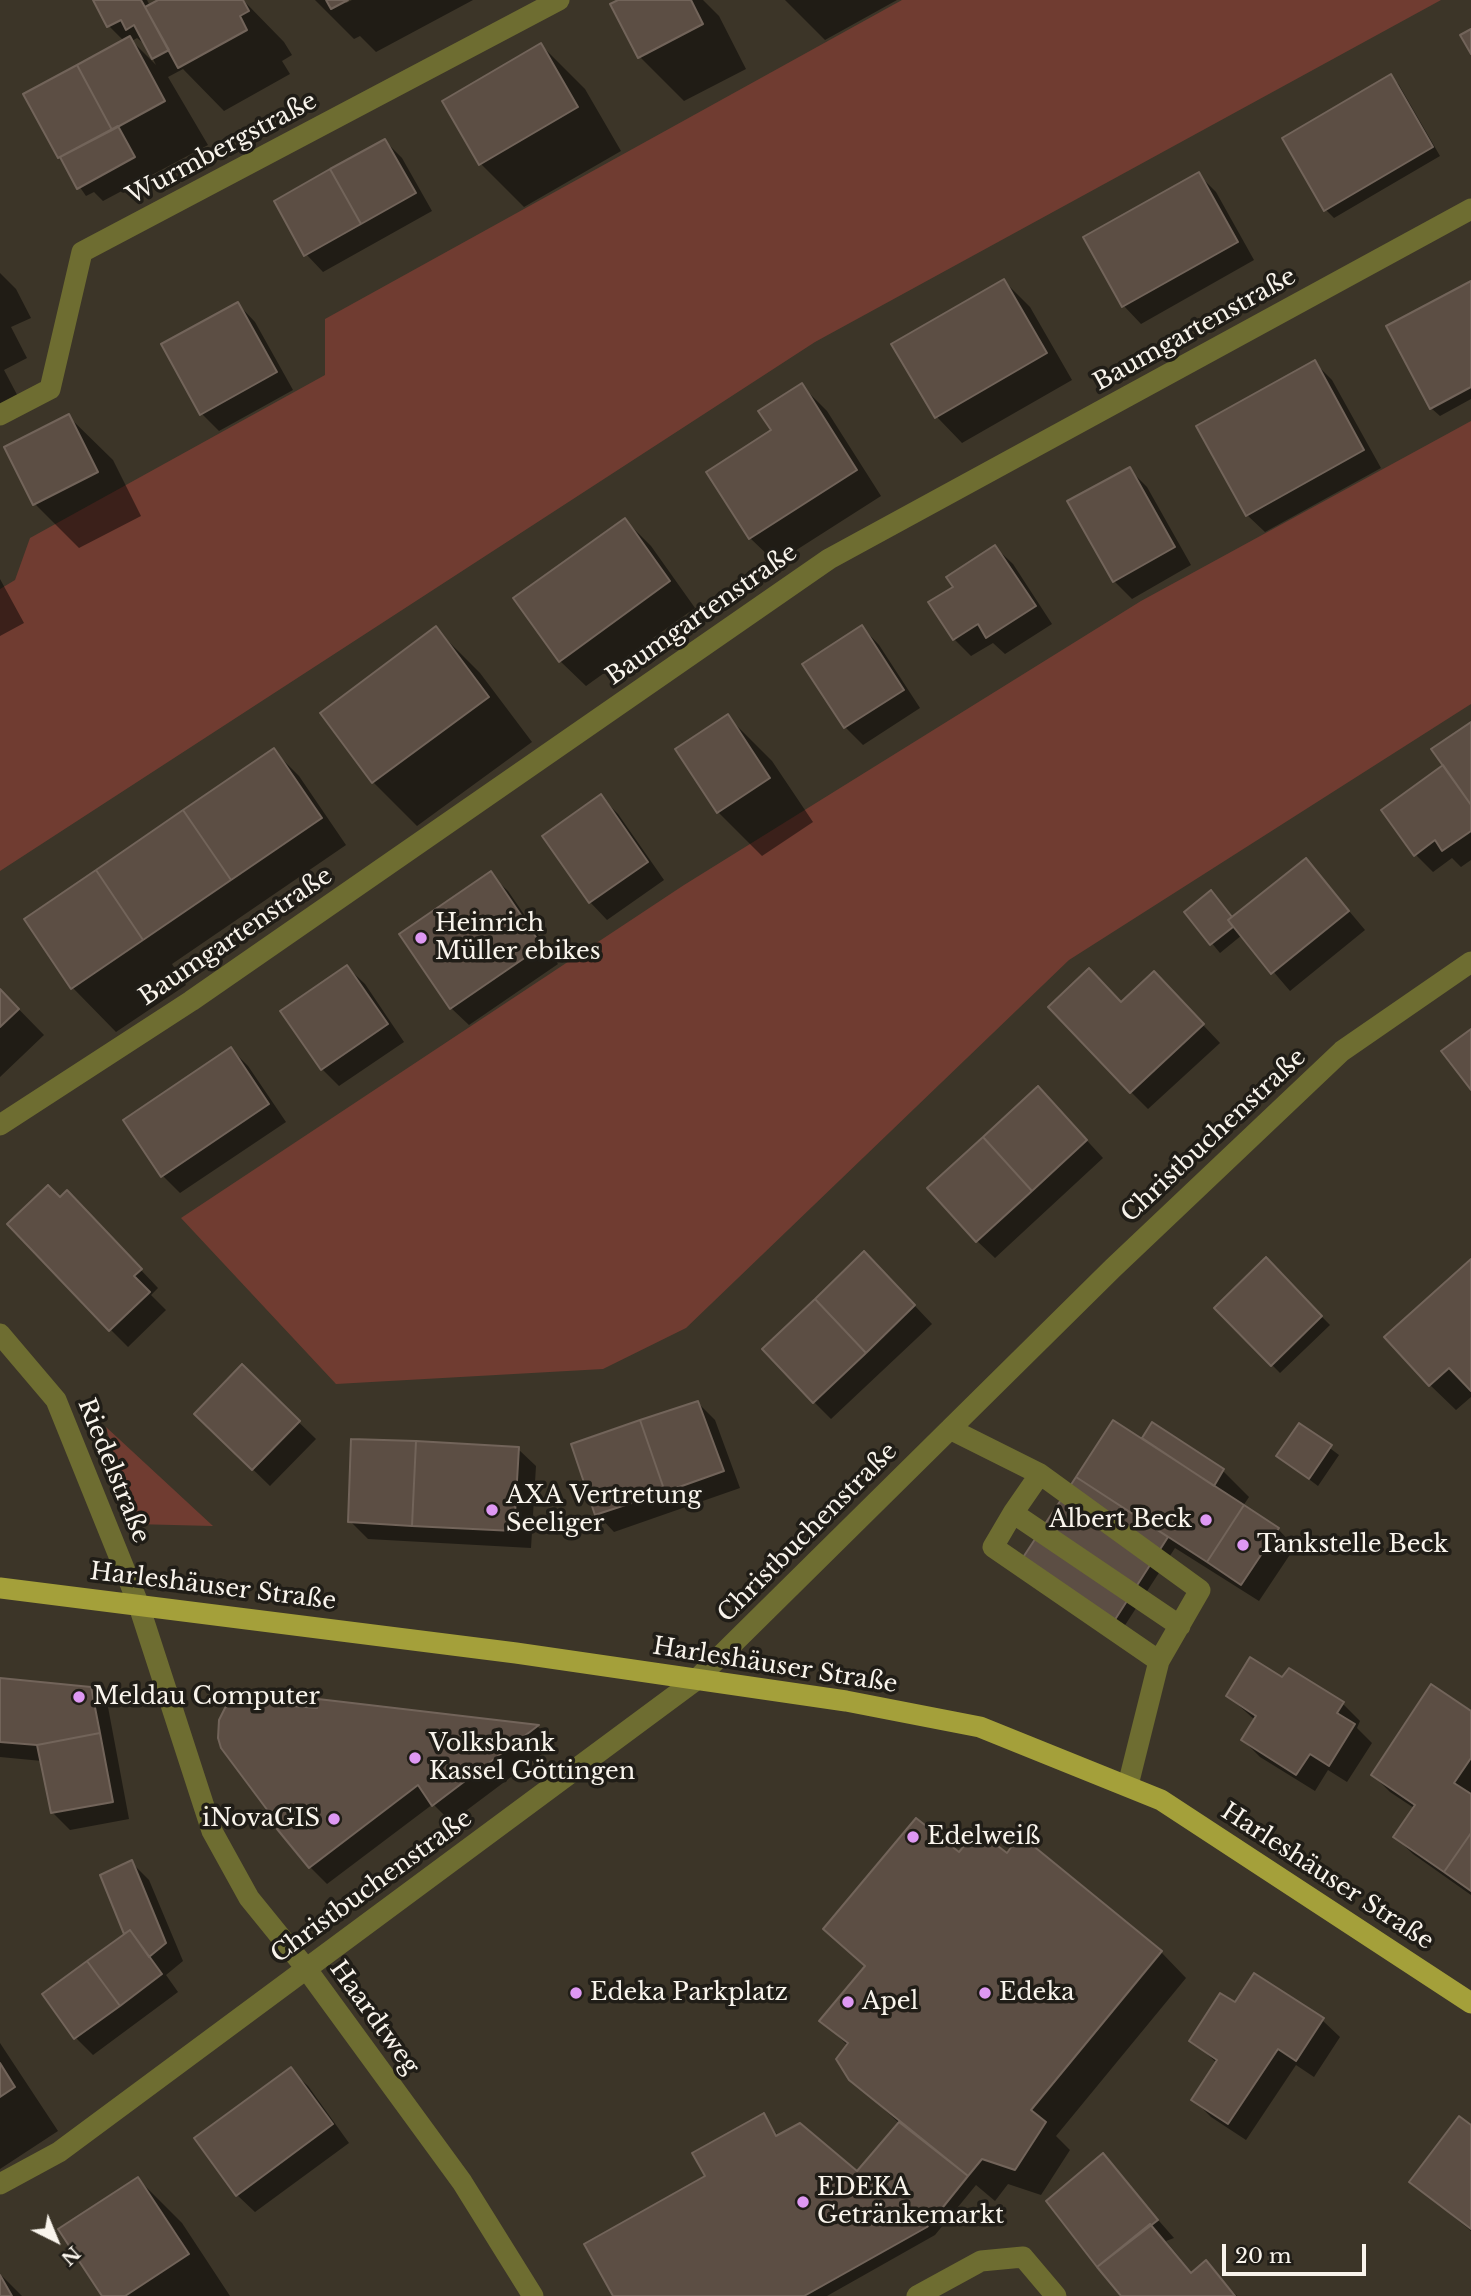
<!DOCTYPE html>
<meta charset="utf-8">
<style>
body{margin:0}
#map{position:relative;width:1471px;height:2296px;overflow:hidden;background:#3c3528;font-family:"Libre Baskerville",serif}
canvas{display:block}
.north{position:absolute;left:21px;top:2205px;width:70px;height:70px;-webkit-text-stroke:5px #201d17;paint-order:stroke;rotate:137deg;font-size:19px;font-weight:700;line-height:28px;text-align:center;color:#f9f4ec}
.north::after{content:'';display:block;margin:auto;width:24px;height:32px;background:#f9f4ec;clip-path:polygon(50% 0,100% 100%,50% 72%,0 100%)}
.scale{position:absolute;left:1222px;top:2244px;width:144px;height:32px;box-sizing:border-box;border:4px solid #f9f4ec;border-top:0;padding-left:9px;font-size:21px;line-height:24px;white-space:nowrap;color:#f9f4ec;-webkit-text-stroke:5px #201d17;paint-order:stroke}
</style>
<div id="map">
<canvas width="1471" height="2296"></canvas>
<div class="north">N</div>
<div class="scale">20 m</div>
</div>
<script>
const ctx = document.querySelector('canvas').getContext('2d');
ctx.lineJoin = 'round';
function fillPath(path, color) {
  ctx.fillStyle = color;
  ctx.fill(path, 'evenodd');
}
function toPath(rows) {
  const path = new Path2D();
  for (const r of rows) {
    path.moveTo(r[0], r[1]);
    for (let i = 2; i < r.length; i += 2) path.lineTo(r[i], r[i + 1]);
  }
  return path;
}
function stroke(path, color, width, dash) {
  ctx.strokeStyle = color;
  ctx.lineWidth = width;
  ctx.lineCap = dash ? 'butt' : 'round';
  ctx.setLineDash(dash || []);
  ctx.stroke(path);
}
function write(font, color, halo, rows, align = 'center') {
  ctx.font = font + ' "Libre Baskerville",serif';
  ctx.lineWidth = 7;
  ctx.setLineDash([]);
  ctx.textBaseline = 'middle';
  ctx.strokeStyle = halo;
  ctx.fillStyle = color;
  for (const [text, x, y, turn = 0] of rows) {
    ctx.save();
    ctx.translate(x, y);
    ctx.rotate((+turn || 0) * Math.PI / 180);
    ctx.textAlign = isNaN(turn) ? turn : align;
    if (halo) ctx.strokeText(text, 0, 0);
    ctx.fillText(text, 0, 0);
    ctx.restore();
  }
}
fillPath(toPath([
 [902,0,1441,0,815,342,0,871,0,589,15,580,30,538,325,375,325,319],
 [1471,421,1471,704,1069,960,686,1328,603,1369,336,1384,181,1218,684,885,1141,601],
 [106,1427,213,1526,133,1524]
]), '#703c31');
fillPath(toPath([
 [95,0,147,0,150,6,162,0,243,0,284,42,292,55,282,61,290,74,224,111,183,69,168,77,208,145,103,201,94,192,86,196,59,157,124,41,109,26],
 [137,38,146,45,156,65,132,41],
 [315,0,344,0,346,3,352,0,473,0,376,52,360,36,354,39],
 [622,0,703,0,719,16,746,69,684,101,640,57,613,5],
 [785,0,897,0,825,40],
 [541,45,585,89,621,151,524,207,480,163],
 [1391,76,1399,85,1440,156,1334,218,1326,210],
 [385,141,402,158,432,211,323,272,306,254],
 [1198,174,1216,192,1254,260,1141,324,1124,306,1086,237],
 [0,273,16,289,31,318,11,327,27,358,4,370,23,406,0,418],
 [1004,281,1030,307,1072,380,962,443,937,417,894,344],
 [1471,283,1471,399,1440,416,1431,408],
 [238,304,255,322,293,390,219,431,202,414],
 [1314,362,1332,380,1381,468,1265,532,1247,515],
 [801,385,827,411,881,496,776,563,750,538],
 [68,416,113,460,141,516,79,548,35,504],
 [1129,469,1147,487,1191,565,1132,599,1114,581],
 [625,520,651,546,695,608,586,686,560,661],
 [995,547,1013,564,1052,624,1005,654,993,643,971,656,954,639,955,587],
 [0,579,24,623,0,636],
 [862,627,879,645,920,708,863,745,845,727,804,665],
 [436,629,480,673,532,742,417,826,373,782,323,713],
 [728,717,772,761,813,822,762,856,718,812],
 [1471,724,1471,860,1461,867,1452,858,1433,872,1415,854,1445,766],
 [274,751,299,776,346,845,172,964,186,985,116,1032,73,988],
 [601,797,618,814,664,880,607,920,590,902],
 [1306,860,1365,930,1290,991,1242,935,1220,953,1186,912,1233,919],
 [490,874,508,891,558,964,469,1025,451,1008],
 [347,967,365,984,404,1042,339,1086,322,1069],
 [0,990,44,1035,0,1077],
 [1171,991,1220,1043,1148,1109,1131,1092,1121,1004],
 [231,1049,248,1066,286,1122,180,1193,162,1175],
 [1055,1106,1103,1158,995,1258,977,1241],
 [60,1199,84,1210,158,1288,151,1295,166,1310,128,1347,110,1329],
 [1266,1260,1330,1325,1280,1373,1216,1308],
 [1471,1261,1471,1397,1456,1410,1430,1385],
 [882,1271,932,1324,831,1419,814,1402],
 [242,1367,316,1439,270,1486,196,1414],
 [698,1403,715,1420,740,1488,614,1532,597,1514],
 [1153,1425,1223,1471,1249,1497,1243,1506,1278,1529,1295,1547,1259,1601,1175,1548,1118,1636,1018,1568,1078,1478,1143,1441],
 [1299,1425,1339,1455,1318,1486,1278,1456],
 [518,1449,536,1466,531,1548,368,1539,350,1521],
 [1289,1670,1343,1704,1360,1721,1357,1728,1372,1743,1347,1782,1328,1770,1315,1791,1260,1757,1243,1740,1255,1720,1228,1696,1283,1680],
 [0,1680,91,1689,108,1707,129,1819,70,1830,53,1813,42,1761,0,1757],
 [282,1696,294,1708,319,1710,320,1701,538,1727,555,1744,451,1822,433,1804,327,1884,310,1867,223,1748],
 [1471,1713,1471,1895,1413,1854,1395,1837,1414,1808,1390,1792,1373,1775],
 [959,1855,1007,1856,1161,1952,1186,1978,1056,2136,1070,2150,1041,2195,1008,2184,995,2201,976,2185,935,2235,827,2296,615,2296,707,2177,763,2115,779,2137,857,2173,900,2124,850,2078,848,2046,822,2020,866,1968,825,1929],
 [131,1862,149,1880,183,1961,166,1975,178,1992,93,2055,76,2038,44,1995,126,1934,103,1876],
 [1235,2004,1322,2020,1340,2037,1314,2077,1296,2065,1246,2140,1211,2117,1194,2100,1217,2063,1191,2040],
 [0,2043,58,2131,0,2169],
 [290,2069,308,2086,349,2143,255,2212,237,2195],
 [1471,2127,1471,2231,1411,2182],
 [1102,2156,1174,2238,1166,2241,1193,2274,1206,2262,1237,2296,1124,2296],
 [138,2179,182,2223,230,2296,104,2296],
 [0,2274,22,2296,0,2296]
]), '#0007');
const building = toPath([
 [93,0,141,0,169,50,152,59,134,25,126,30,121,20,107,27,93,0],
 [158,0,243,0,249,11,240,16,247,30,178,68,145,7,158,0],
 [326,0,348,0,331,9,326,0],
 [618,0,691,0,703,24,638,58,610,4,618,0],
 [1471,29,1471,54,1460,35,1471,29],
 [130,36,165,101,112,130,77,65,130,36],
 [541,43,578,107,479,165,442,101,541,43],
 [77,65,112,130,58,158,23,94,77,65],
 [1391,74,1433,147,1324,211,1282,138,1391,74],
 [118,126,135,157,77,189,60,157,118,126],
 [385,139,416,193,361,224,330,169,385,139],
 [330,169,361,224,304,256,274,201,330,169],
 [1199,172,1238,242,1122,307,1083,237,1199,172],
 [1004,279,1047,353,935,418,891,344,1004,279],
 [1471,281,1471,387,1430,409,1386,326,1471,281],
 [238,302,277,372,200,415,161,344,238,302],
 [1315,360,1364,450,1246,516,1196,426,1315,360],
 [802,383,857,470,749,539,706,472,771,430,758,411,802,383],
 [69,414,98,472,33,505,4,447,69,414],
 [1130,467,1175,547,1113,582,1067,501,1130,467],
 [625,518,670,581,559,662,513,598,625,518],
 [995,545,1036,606,986,638,978,624,953,640,928,602,953,587,946,577,995,545],
 [862,625,904,690,844,728,802,664,862,625],
 [436,626,489,697,372,783,320,713,436,626],
 [728,714,770,778,717,813,675,749,728,714],
 [1471,722,1471,805,1431,749,1471,722],
 [274,748,322,818,231,880,183,810,274,748],
 [1443,765,1471,805,1471,831,1442,851,1435,840,1414,856,1381,810,1443,765],
 [601,794,648,862,589,903,542,836,601,794],
 [183,810,231,880,143,940,96,870,183,810],
 [1306,858,1349,911,1271,974,1228,920,1306,858],
 [96,870,143,940,71,989,24,919,96,870],
 [491,871,542,946,450,1009,399,934,491,871],
 [1211,890,1232,917,1228,920,1233,927,1210,945,1184,912,1211,890],
 [347,965,388,1024,321,1070,280,1011,347,965],
 [1089,968,1121,1002,1154,971,1204,1024,1130,1093,1048,1007,1089,968],
 [0,989,19,1009,0,1027,0,989],
 [1471,1029,1471,1090,1441,1051,1471,1029],
 [231,1047,269,1104,161,1177,123,1120,231,1047],
 [1038,1086,1087,1140,1032,1191,983,1137,1038,1086],
 [983,1137,1032,1191,976,1242,927,1188,983,1137],
 [48,1185,60,1197,67,1190,142,1269,134,1276,150,1292,109,1331,7,1224,48,1185],
 [864,1251,915,1305,866,1353,815,1299,864,1251],
 [1266,1257,1322,1316,1271,1366,1214,1308,1266,1257],
 [1471,1259,1471,1391,1449,1368,1429,1386,1384,1337,1471,1259],
 [815,1299,866,1353,813,1403,762,1349,815,1299],
 [242,1364,300,1421,252,1470,194,1414,242,1364],
 [698,1401,724,1471,665,1492,640,1420,698,1401],
 [640,1420,665,1492,595,1515,571,1444,640,1420],
 [1113,1420,1244,1505,1207,1562,1076,1477,1113,1420],
 [1152,1422,1224,1469,1214,1486,1142,1438,1152,1422],
 [1299,1423,1332,1445,1309,1479,1276,1456,1299,1423],
 [351,1439,416,1441,412,1526,348,1522,351,1439],
 [416,1441,519,1447,514,1531,412,1526,416,1441],
 [1076,1477,1168,1537,1109,1629,1016,1568,1076,1477],
 [1244,1505,1279,1528,1241,1585,1207,1562,1244,1505],
 [1250,1657,1282,1677,1289,1668,1344,1702,1337,1713,1355,1724,1329,1766,1310,1754,1296,1775,1241,1740,1256,1716,1226,1696,1250,1657],
 [0,1678,91,1687,100,1733,37,1745,0,1742,0,1678],
 [1431,1684,1471,1711,1471,1758,1454,1783,1471,1794,1471,1833,1444,1872,1393,1837,1415,1805,1371,1775,1431,1684],
 [253,1691,283,1694,282,1705,317,1708,318,1699,539,1725,432,1806,418,1785,309,1868,277,1829,280,1827,221,1748,218,1738,219,1720,225,1708,237,1697,253,1691],
 [100,1733,113,1802,51,1813,37,1745,100,1733],
 [916,1818,959,1852,977,1830,1007,1853,1020,1835,1162,1951,1031,2110,1046,2122,1015,2170,982,2159,968,2176,849,2080,836,2059,848,2043,819,2021,865,1966,823,1929,916,1818],
 [1471,1833,1471,1891,1444,1872,1471,1833],
 [132,1860,166,1943,149,1957,130,1930,124,1934,100,1875,132,1860],
 [130,1930,162,1974,120,2006,87,1961,130,1930],
 [87,1961,120,2006,74,2039,42,1994,87,1961],
 [1254,1973,1324,2018,1296,2061,1278,2049,1228,2124,1191,2100,1217,2060,1189,2041,1220,1993,1235,2002,1254,1973],
 [0,2063,15,2087,0,2097,0,2063],
 [291,2067,333,2124,236,2196,194,2138,291,2067],
 [764,2113,776,2136,800,2123,857,2171,899,2122,968,2176,927,2227,804,2296,613,2296,584,2244,705,2176,692,2153,764,2113],
 [1459,2116,1471,2125,1471,2229,1409,2182,1459,2116],
 [1103,2153,1158,2220,1097,2267,1046,2201,1103,2153],
 [138,2177,189,2254,125,2296,102,2296,58,2229,138,2177],
 [1150,2224,1191,2273,1206,2260,1235,2296,1121,2296,1097,2267,1150,2224],
 [0,2275,12,2296,0,2296,0,2275]
]);
fillPath(building, '#5c4e44');
stroke(building, '#72645a', 2);
stroke(toPath([
 [0,415,50,389,82,252,559,0],
 [0,1125,191,1001,829,559,1471,209],
 [0,1334,56,1400,138,1603,212,1831,249,1898,305,1967,462,2182,533,2296],
 [950,1429,1040,1474,1200,1590,1159,1661,1128,1785],
 [1040,1474,1013,1513,1180,1626],
 [1013,1513,993,1547,1159,1661],
 [0,2184,59,2152,696,1680,1113,1268,1342,1051,1471,962],
 [917,2296,981,2261,1023,2257,1056,2296]
]), '#6e6d31', 21);
stroke(toPath([
 [0,1588,516,1653,846,1701,980,1727,1161,1800,1471,2003]
]), '#a4a03a', 21);
for (const [x, y, r, color] of [
 [421,938,7,"#de98f3"],
 [492,1510,7,"#de98f3"],
 [1206,1520,7,"#de98f3"],
 [1243,1545,7,"#de98f3"],
 [79,1697,7,"#de98f3"],
 [415,1758,7,"#de98f3"],
 [334,1819,7,"#de98f3"],
 [913,1837,7,"#de98f3"],
 [576,1993,7,"#de98f3"],
 [985,1993,7,"#de98f3"],
 [848,2002,7,"#de98f3"],
 [803,2202,7,"#de98f3"]
]) {
  const dot = new Path2D();
  dot.arc(x, y, r, 0, 2 * Math.PI);
  ctx.fillStyle = color;
  ctx.fill(dot);
  stroke(dot, '#201d17', 2.5);
}
write('24px', '#f9f4ec', '#201d17', [
 ["Wurmbergstraße",222,149,-28],
 ["Baumgartenstraße",1195,330,-29],
 ["Baumgartenstraße",702,615,-35],
 ["Baumgartenstraße",236,937,-34],
 ["Christbuchenstraße",1214,1136,-43],
 ["Riedelstraße",113,1471,68],
 ["Christbuchenstraße",808,1533,-45],
 ["Harleshäuser Straße",213,1587,7],
 ["Harleshäuser Straße",775,1666,9],
 ["Harleshäuser Straße",1327,1877,33],
 ["Christbuchenstraße",372,1887,-36],
 ["Haardtweg",374,2018,54]
]);
write('24px', '#f9f4ec', '#201d17', [
 ["Heinrich",435,924],
 ["Müller ebikes",435,952],
 ["AXA Vertretung",506,1496],
 ["Seeliger",506,1524],
 ["Albert Beck",1192,1520,"right"],
 ["Tankstelle Beck",1257,1545],
 ["Meldau Computer",93,1697],
 ["Volksbank",429,1744],
 ["Kassel Göttingen",429,1772],
 ["iNovaGIS",320,1819,"right"],
 ["Edelweiß",927,1837],
 ["Edeka Parkplatz",590,1993],
 ["Edeka",999,1993],
 ["Apel",862,2002],
 ["EDEKA",817,2188],
 ["Getränkemarkt",817,2216]
], 'left');
</script>
